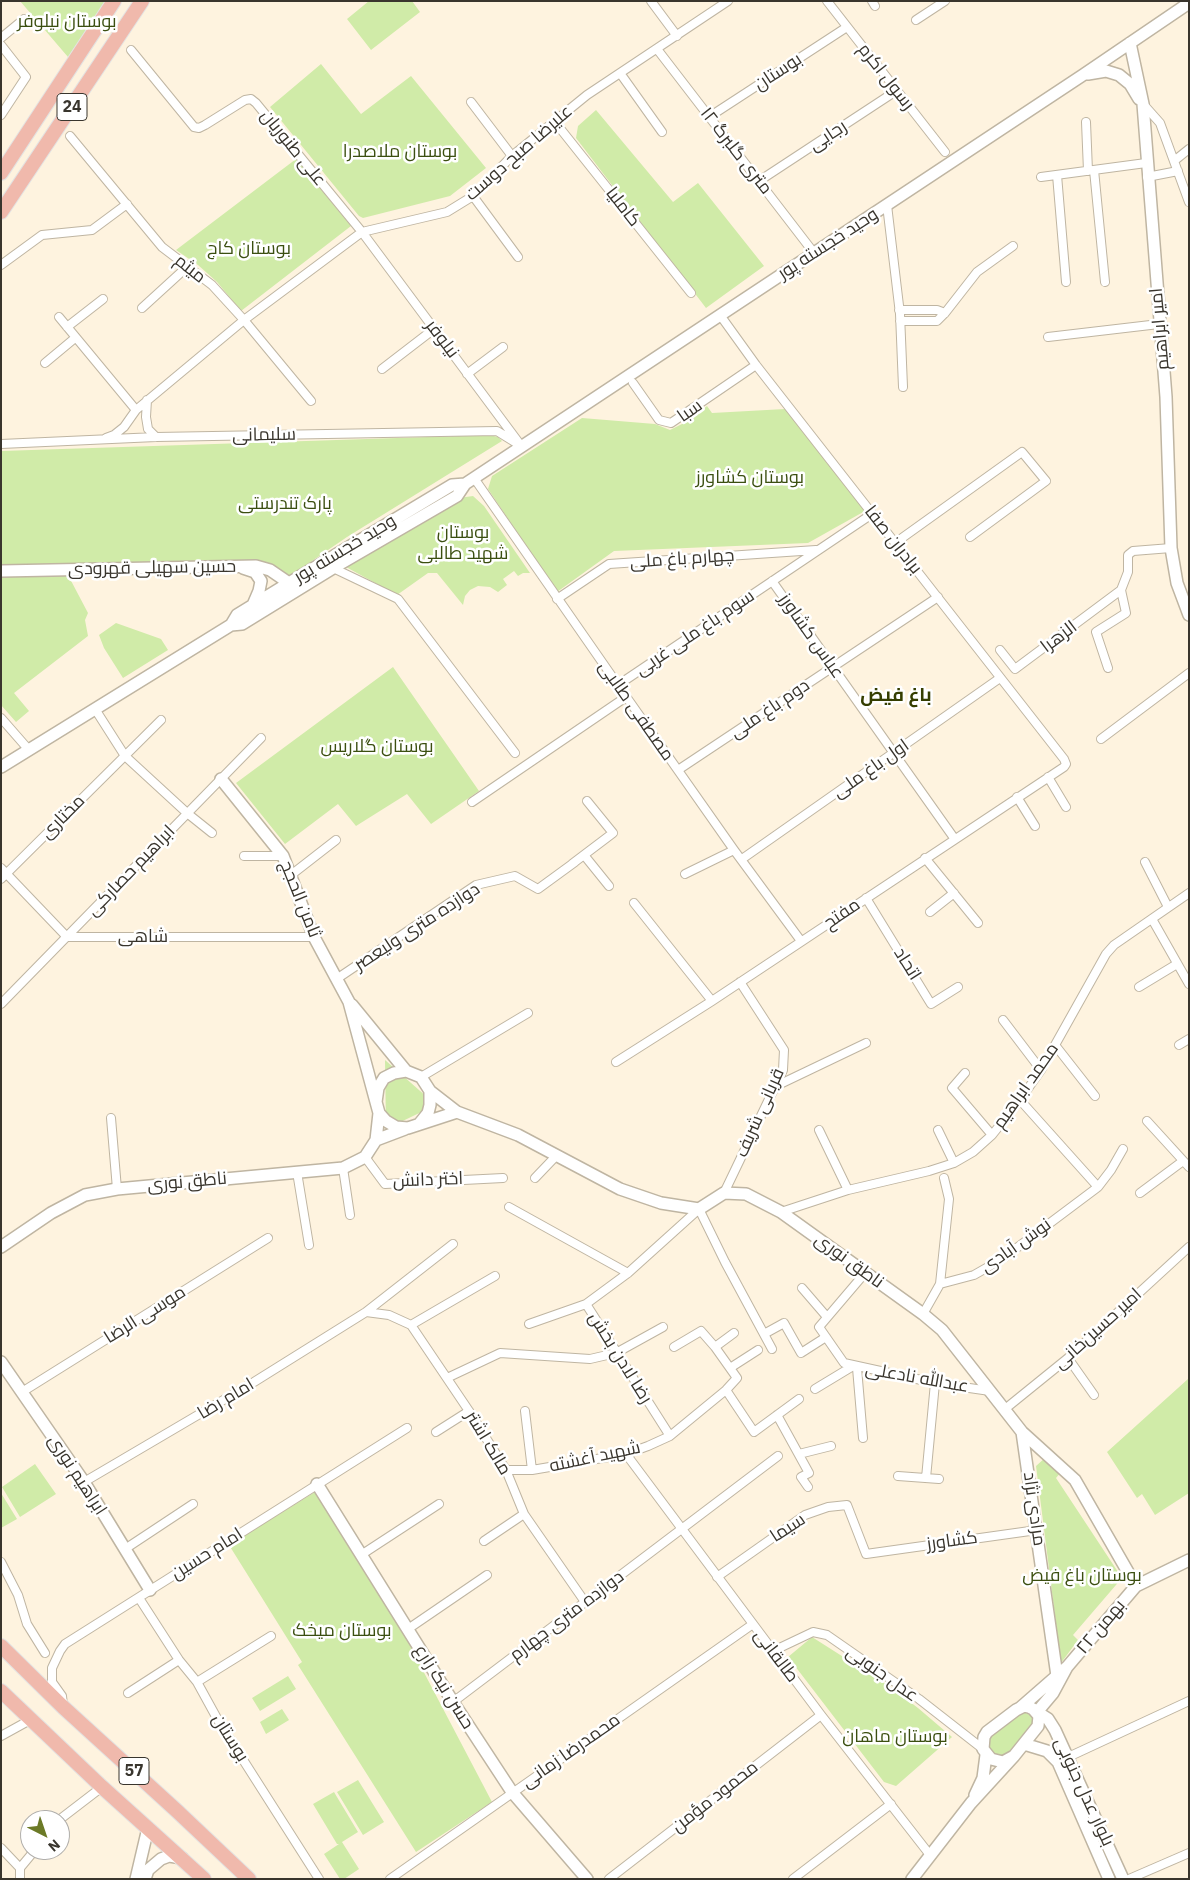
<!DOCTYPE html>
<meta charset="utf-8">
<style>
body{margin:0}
#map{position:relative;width:1190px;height:1880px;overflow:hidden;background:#fef3df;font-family:"IBM Plex Sans",sans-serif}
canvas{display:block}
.frame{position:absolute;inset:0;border:2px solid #39352d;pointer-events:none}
.north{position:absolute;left:20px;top:1810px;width:50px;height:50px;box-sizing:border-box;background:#fff;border:1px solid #b0aeab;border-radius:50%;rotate:139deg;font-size:14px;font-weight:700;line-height:20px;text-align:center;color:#39352d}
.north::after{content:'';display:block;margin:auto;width:18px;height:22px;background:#6c7a27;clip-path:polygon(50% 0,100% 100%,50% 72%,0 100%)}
</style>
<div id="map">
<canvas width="1190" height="1880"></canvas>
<div class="frame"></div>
<div class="north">N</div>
</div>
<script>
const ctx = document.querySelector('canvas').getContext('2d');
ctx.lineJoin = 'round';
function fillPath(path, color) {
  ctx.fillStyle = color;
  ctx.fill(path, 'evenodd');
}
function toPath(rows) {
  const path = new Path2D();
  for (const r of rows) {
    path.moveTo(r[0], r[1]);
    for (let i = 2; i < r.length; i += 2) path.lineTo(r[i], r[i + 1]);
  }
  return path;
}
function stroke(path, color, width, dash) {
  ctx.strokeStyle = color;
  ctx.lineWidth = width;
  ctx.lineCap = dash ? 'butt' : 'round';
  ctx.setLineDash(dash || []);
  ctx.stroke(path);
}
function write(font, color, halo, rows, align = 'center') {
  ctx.font = font + ' "IBM Plex Sans",Cairo,sans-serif';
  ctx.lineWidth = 5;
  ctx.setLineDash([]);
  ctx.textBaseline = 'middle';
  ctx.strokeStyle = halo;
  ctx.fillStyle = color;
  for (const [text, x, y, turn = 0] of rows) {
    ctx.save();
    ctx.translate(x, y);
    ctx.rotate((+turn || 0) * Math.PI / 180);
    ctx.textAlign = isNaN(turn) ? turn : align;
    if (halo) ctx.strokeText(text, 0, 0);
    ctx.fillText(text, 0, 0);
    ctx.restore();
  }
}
fillPath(toPath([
 [20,1,106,1,68,57],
 [369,1,412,1,420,12,371,50,347,19],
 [321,64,361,114,411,76,486,168,450,196,363,218,359,216,270,107],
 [596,110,673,202,698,183,764,266,706,308,576,138,578,126],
 [296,159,351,226,241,311,217,282,198,265,176,250],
 [707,406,712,413,785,409,865,511,808,543,614,551,557,592,488,489,492,476,582,418,655,424,670,430,688,421],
 [489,435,498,437,502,441,347,537,290,576,285,575,272,565,259,561,1,567,1,451],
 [473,496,484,506,530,573,523,573,518,576,514,571,503,579,507,585,498,592,490,587,478,586,470,590,465,596,463,605,437,573,428,573,397,595,346,567,459,498],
 [68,575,88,613,85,620,88,636,14,693,29,711,16,722,1,705,1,576],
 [116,623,161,639,168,650,123,678,104,648,99,635],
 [393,667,479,791,431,824,407,794,356,826,338,804,285,844,236,783],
 [385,1060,436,1105,386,1129],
 [1188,1379,1189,1493,1155,1515,1142,1494,1137,1498,1107,1452],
 [1046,1457,1061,1472,1056,1478,1122,1578,1073,1635,1078,1640,1061,1663,1036,1466],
 [35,1464,56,1494,20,1517,2,1487],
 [315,1492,414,1647,419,1663,492,1802,416,1852,298,1665,302,1662,229,1545],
 [1,1493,17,1519,1,1528],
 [812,1637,889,1686,918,1708,952,1737,896,1786,884,1782,788,1657],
 [288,1676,296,1689,260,1711,252,1698],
 [282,1709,289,1720,266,1734,260,1722],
 [1025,1712,1033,1717,1033,1723,1008,1753,1003,1756,991,1753,988,1747,988,1741,991,1736,1020,1713],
 [358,1780,384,1822,363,1835,337,1792],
 [334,1792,358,1832,342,1842,359,1869,344,1879,340,1879,324,1854,339,1844,337,1844,313,1804]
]), '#d0eba8');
const street = toPath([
 [651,1,677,36],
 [827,1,945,152],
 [872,1,875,6],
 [916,20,945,1],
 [1,38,24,19],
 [1,45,26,77,1,115],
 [657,49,814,253],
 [131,50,194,127,199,128,205,125,245,100,251,99,256,103,362,232,522,447],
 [620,73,662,132],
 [471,102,512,156],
 [1144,105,1160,123,1189,202],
 [709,117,847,27],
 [555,122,691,293],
 [1086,122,1088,171],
 [70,136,162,247,212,285,244,320,311,401],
 [1174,161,1189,149],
 [1094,170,1105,282],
 [1057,175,1066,282],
 [1041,177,1146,163],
 [1147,177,1178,171],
 [759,181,896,91],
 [473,196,518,257],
 [887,205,900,314,903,387],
 [1,265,42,235,92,230,127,204],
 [142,308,188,266],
 [899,310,937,310,945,313],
 [59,317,136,410],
 [900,321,937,321,945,313,977,272,1013,246],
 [67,327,103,299],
 [1048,337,1159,324],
 [45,363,75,338],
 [382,369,434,329],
 [467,374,503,347],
 [633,383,659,420,671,423,756,365],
 [147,400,146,417,148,429,156,437],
 [106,438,114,435,124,427,136,410,244,320,362,232,447,212,473,196,512,156,587,95,728,1],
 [1,444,156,437,497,431,518,444],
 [474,478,618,685,734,850,801,941],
 [895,543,1022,452,1046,481,970,537],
 [333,568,398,599,515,753],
 [772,581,954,838],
 [557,599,609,564,816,550],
 [1000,650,1015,669,1121,590],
 [1108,668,1096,632,1126,613,1121,590,1128,572,1128,555,1133,551,1171,548],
 [618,685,872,514],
 [95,709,125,756,187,813,212,833],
 [1,718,29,750],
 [1101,739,1189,673],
 [678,770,938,597],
 [1048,777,1066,807],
 [1017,797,1035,826],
 [472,802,626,697],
 [584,855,609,886],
 [244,856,283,856],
 [925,858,978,923],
 [742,859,1000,678],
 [1145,862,1168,907],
 [572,864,613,833,587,801],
 [1,868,67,937,314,937],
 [685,874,734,850],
 [291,875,336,840],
 [1,879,161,720],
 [866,898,931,1004,958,987],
 [634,903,712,1001],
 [930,912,954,893],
 [1152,919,1189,984],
 [338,978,476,885,515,876,538,889,575,862],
 [1139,987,1177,964],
 [1,1004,261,738],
 [1003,1020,1041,1070],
 [1055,1045,1095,1096],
 [1179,1045,1189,1039],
 [616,1062,712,1001,1064,767,1066,764,1064,759,756,365,720,315],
 [965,1073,952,1088,992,1135],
 [421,1077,528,1013],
 [774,1087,866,1043],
 [111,1118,117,1189],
 [1147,1121,1189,1167],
 [819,1130,848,1190],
 [938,1130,954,1163],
 [365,1157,385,1184,503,1178],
 [343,1168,350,1215],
 [297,1172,309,1245],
 [535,1178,557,1155],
 [1098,1187,1111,1170,1123,1149],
 [724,1193,783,1070,784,1050,740,982],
 [1140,1193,1183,1161],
 [509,1207,628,1273],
 [781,1212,848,1190,929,1171,954,1163,973,1152,992,1135,1020,1100,1041,1070,1106,954,1114,945,1189,893],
 [865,1273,819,1327,844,1363,935,1383,990,1391],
 [940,1284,974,1275,1002,1259,1098,1187,1020,1100],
 [802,1288,827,1317],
 [586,1304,670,1436],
 [366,1312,389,1315,411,1325,469,1411,506,1470,524,1514,585,1602],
 [923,1314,940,1284,949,1199,944,1178],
 [529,1324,586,1304,628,1273,699,1209,725,1262,772,1349],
 [411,1325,495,1276],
 [764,1334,784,1323,801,1353,826,1337],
 [715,1347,734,1333],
 [1068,1358,1094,1395],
 [730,1368,758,1350],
 [857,1368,863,1438],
 [447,1378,500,1353,590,1359,616,1353,663,1327],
 [815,1389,853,1366],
 [726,1390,754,1432,799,1399],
 [22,1392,268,1238],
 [1005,1409,1068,1358,1189,1247],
 [525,1411,532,1470],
 [777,1415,809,1473,801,1477,808,1487],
 [436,1432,469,1411],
 [626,1454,821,1715,930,1855],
 [799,1454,831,1446],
 [506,1470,532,1470,626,1454,648,1446,670,1436,726,1390,737,1378,715,1347,701,1331,674,1347],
 [898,1476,939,1479],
 [926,1478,935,1383],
 [84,1482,254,1382,366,1312,453,1244],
 [484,1541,524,1514],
 [125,1549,193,1504],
 [361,1555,439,1504],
 [1,1562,18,1595,27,1624,45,1653],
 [717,1577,805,1515,828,1507,847,1505,866,1554,1037,1530],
 [139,1598,179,1660,197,1682,219,1722,319,1879],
 [408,1629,487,1575],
 [773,1651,813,1632,827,1635,919,1699,983,1749],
 [197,1682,271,1636],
 [128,1693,179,1660],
 [453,1702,778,1456],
 [63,1705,62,1696,52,1682,52,1668,60,1651,65,1644,407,1428],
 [1,1736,30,1720],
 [1064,1759,1189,1701],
 [59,1820,102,1787],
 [1,1848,20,1868],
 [20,1879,20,1868,35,1850],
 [390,1879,753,1624],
 [609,1879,821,1715],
 [793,1879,891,1804],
 [1129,1879,1189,1853]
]);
const secondary = toPath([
 [1130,43,1143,104,1166,397,1171,548,1177,583,1189,615],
 [1088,74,1106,71,1119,75,1130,84,1139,99],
 [243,568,255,572,261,581,259,591,253,605],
 [1,571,256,566,270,570,289,583,295,591],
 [231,625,237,615,289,583,452,485,465,484],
 [1,767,231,625,242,624,333,568,457,496,465,484,1083,75,1189,3],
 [221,779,283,856,314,937,349,1002,376,1102],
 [352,1005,406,1071],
 [430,1091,457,1112,518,1135,620,1189,661,1203,699,1209,724,1193,746,1194,781,1212,923,1314,942,1330,1022,1432,1075,1480,1136,1586],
 [420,1123,428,1113,430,1105,430,1091,421,1077,406,1071,394,1073,384,1078,378,1088,376,1102,379,1113,386,1121,396,1127,408,1128,457,1112],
 [376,1140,405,1129],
 [1,1247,51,1213,85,1195,117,1189,343,1168,365,1157,376,1140,379,1113],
 [1,1362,84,1482,150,1590],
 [1022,1432,1057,1676],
 [317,1484,453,1702,512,1792,587,1879],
 [1067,1667,1053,1693,1037,1712,1048,1719,1055,1730,1123,1879],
 [1020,1708,1067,1667,1136,1586,1189,1560],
 [1024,1744,1047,1751,1058,1762,1109,1879],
 [975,1795,983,1778,986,1755],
 [136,1879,148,1828],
 [145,1879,148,1870,161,1859,169,1856,182,1858],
 [912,1879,971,1803,1014,1756,1038,1726,1039,1716,1033,1709,1029,1707,1024,1706,1016,1710,987,1732,984,1737,983,1749,991,1759,1003,1762,1014,1756]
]);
const highway = toPath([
 [1,173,114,1],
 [1,212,142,1],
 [1,1646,63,1707,177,1811,249,1879],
 [1,1691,102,1787,204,1879]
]);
stroke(street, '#bfb5a2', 10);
stroke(secondary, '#bfb5a2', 14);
stroke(highway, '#e3e3e2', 16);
stroke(street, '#fff', 8);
stroke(secondary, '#fff', 11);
stroke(highway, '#f0b9ac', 14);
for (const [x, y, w] of [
 [72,107,30],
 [134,1771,30]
]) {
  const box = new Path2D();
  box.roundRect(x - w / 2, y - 13.5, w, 27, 4);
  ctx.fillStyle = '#fff';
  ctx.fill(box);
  stroke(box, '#39352d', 1);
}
write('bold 16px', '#39352d', null, [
 ["24",72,107],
 ["57",134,1771]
]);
write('18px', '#3b4f10', '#fff', [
 ["بوستان نیلوفر",67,22],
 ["بوستان ملاصدرا",400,152],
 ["بوستان کاج",249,249],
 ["بوستان کشاورز",750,478],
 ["پارک تندرستی",285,504],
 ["بوستان",463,533],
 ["شهید طالبی",463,554],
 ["بوستان گلاریس",377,747],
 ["بوستان باغ فیض",1082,1576],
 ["بوستان میخک",342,1631],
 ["بوستان ماهان",895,1737]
]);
write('18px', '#39352d', '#fff', [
 ["بوستان",778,72,-33],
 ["رسول اکرم",886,77,52],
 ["رجایی",828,136,-33],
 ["علی طنوریان",293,148,51],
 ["۱۲ متری گلبرگ",736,151,52],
 ["علیرضا صبح دوست",519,153,-41],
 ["کاملیا",623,207,52],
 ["وحید خجسته پور",828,244,-33],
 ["میثم",190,269,38],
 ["امیر ابراهیم",1160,329,-95],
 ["نیلوفر",442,339,53],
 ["سبا",690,411,-35],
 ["سلیمانی",264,435,-1],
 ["برادران صفا",893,540,52],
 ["وحید خجسته پور",345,549,-31],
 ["چهارم باغ ملی",682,559,-4],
 ["حسین سهیلی قهرودی",152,568,-1],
 ["سوم باغ ملی غربی",695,633,-34],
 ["عباس کشاورز",811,636,55],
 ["الزهرا",1059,637,-37],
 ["دوم باغ ملی",770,709,-34],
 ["مصطفی طالبی",636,711,55],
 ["اول باغ ملی",871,769,-35],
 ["مختاری",63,817,-45],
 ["ابراهیم حصارکی",131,871,-46],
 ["ثامن الحجج",300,899,68],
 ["مفتح",842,914,-34],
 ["دوازده متری ولیعصر",417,927,-33],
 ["شاهی",143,937],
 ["اتحاد",907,964,58],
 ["محمد ابراهیم",1026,1086,-55],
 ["قربانی شریف",760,1113,-66],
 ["اختر دانش",428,1180,-2],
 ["ناطق نوری",187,1182,-5],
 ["نوش آبادی",1016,1246,-35],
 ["ناطق نوری",849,1261,36],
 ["موسی الرضا",145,1315,-32],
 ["امیر حسین‌خانی",1098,1329,-42],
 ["رضا لادن بخش",620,1358,58],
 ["عبدالله نادعلی",917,1378,10],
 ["امام رضا",226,1399,-31],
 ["مالک اشتر",488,1443,59],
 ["شهید آغشته",595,1457,-12],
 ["ابراهیم نوری",77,1475,57],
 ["مرادی نژاد",1034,1509,82],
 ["سیما",788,1528,-33],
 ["کشاورز",952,1541,-8],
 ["امام حسین",207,1554,-32],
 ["دوازده متری چهارم",567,1616,-37],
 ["۲۲ بهمن",1101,1627,-50],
 ["طالقانی",776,1656,53],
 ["عدل جنوبی",882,1674,35],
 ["حسن نیک زارع",444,1687,58],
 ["بوستان",230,1738,58],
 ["محمدرضا زمانی",571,1751,-35],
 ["بلوار عدل جنوبی",1084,1792,65],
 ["محمود مؤمن",715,1797,-38]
]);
write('bold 19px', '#353e00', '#fff', [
 ["باغ فیض",896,696]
]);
</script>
